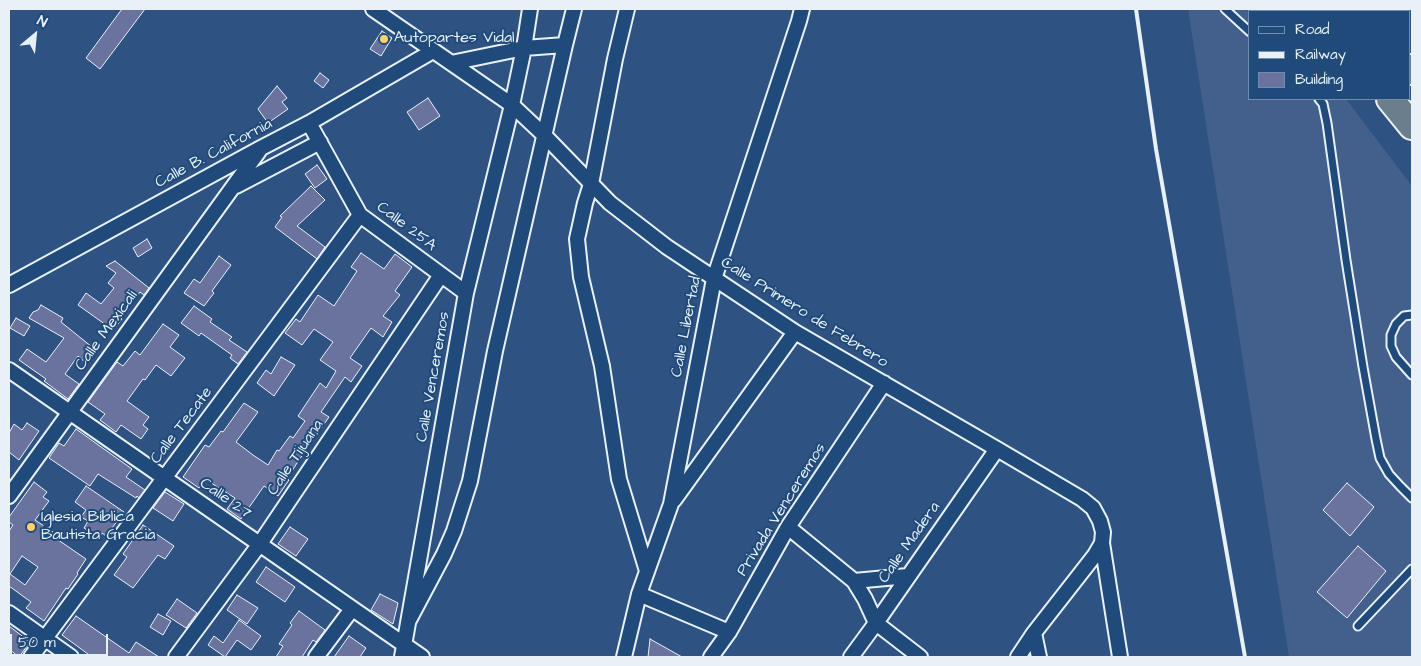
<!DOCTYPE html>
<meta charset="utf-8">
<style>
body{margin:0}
#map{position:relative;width:1421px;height:666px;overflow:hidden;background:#2e5281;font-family:"Architects Daughter",sans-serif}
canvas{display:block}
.frame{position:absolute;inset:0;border:10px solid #e8f1f8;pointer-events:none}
.legend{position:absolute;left:1248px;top:10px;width:162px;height:90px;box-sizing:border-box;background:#1f4a7a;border:1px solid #6f8dac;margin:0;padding:6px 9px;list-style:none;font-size:15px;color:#e8f1f8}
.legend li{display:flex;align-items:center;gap:10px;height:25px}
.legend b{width:25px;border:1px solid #6f8dac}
.north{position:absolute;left:10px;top:10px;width:50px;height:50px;-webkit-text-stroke:4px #1f4a7a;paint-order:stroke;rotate:28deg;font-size:14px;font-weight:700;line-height:20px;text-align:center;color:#e8f1f8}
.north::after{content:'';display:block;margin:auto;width:18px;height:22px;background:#e8f1f8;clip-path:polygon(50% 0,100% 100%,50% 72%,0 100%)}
.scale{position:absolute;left:10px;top:634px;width:98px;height:22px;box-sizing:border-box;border:2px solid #e8f1f8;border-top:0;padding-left:6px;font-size:15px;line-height:18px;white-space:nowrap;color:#e8f1f8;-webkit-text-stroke:4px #1f4a7a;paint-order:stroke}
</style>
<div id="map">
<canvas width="1421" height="666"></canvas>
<div class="frame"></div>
<ul class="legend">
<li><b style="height:6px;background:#1f4a7a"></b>Road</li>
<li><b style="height:6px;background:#e8f1f8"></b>Railway</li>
<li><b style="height:14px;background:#69739d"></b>Building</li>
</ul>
<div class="north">N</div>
<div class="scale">50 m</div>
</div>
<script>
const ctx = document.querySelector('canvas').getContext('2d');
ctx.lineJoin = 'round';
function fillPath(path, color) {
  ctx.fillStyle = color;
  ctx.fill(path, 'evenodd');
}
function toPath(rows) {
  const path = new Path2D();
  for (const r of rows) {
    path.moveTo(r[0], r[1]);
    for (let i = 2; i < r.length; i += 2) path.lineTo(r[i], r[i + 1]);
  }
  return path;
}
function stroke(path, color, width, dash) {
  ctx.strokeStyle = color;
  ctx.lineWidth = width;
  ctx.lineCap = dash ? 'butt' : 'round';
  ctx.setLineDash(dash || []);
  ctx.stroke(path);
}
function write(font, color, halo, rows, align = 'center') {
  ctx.font = font + ' "Architects Daughter",sans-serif';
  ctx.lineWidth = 4;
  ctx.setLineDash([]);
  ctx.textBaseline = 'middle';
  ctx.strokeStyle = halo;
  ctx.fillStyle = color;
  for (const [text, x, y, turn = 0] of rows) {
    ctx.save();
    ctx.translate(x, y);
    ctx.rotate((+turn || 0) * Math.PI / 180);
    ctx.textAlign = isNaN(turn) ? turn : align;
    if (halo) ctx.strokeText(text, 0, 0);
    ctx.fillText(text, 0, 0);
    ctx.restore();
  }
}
fillPath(toPath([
 [1188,9,1277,9,1279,11,1250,11,1250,99,1346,99,1412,186,1412,657,1289,657]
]), '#435f8b');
const building = toPath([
 [122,9,145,9,100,69,86,58,122,9],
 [382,31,392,38,381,56,370,49,382,31],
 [320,73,329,80,323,88,314,81,320,73],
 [277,86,287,98,282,102,288,109,268,123,258,109,277,86],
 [428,98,440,116,419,130,407,112,428,98],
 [317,165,327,179,315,188,305,174,317,165],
 [311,186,325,200,297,226,325,247,317,259,275,227,282,217,280,216,311,186],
 [147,239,152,248,138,257,133,248,147,239],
 [361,253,384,269,395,254,412,267,395,291,400,295,383,316,392,322,383,337,371,328,350,358,362,366,351,382,345,377,321,412,329,417,297,463,287,479,289,480,278,496,264,486,241,519,227,509,235,498,205,479,199,488,183,477,205,445,209,447,221,431,223,432,244,403,258,412,236,442,253,455,268,465,277,450,279,451,290,436,293,438,305,421,298,416,320,383,326,388,336,371,320,360,333,342,314,329,302,345,285,333,296,319,300,322,318,295,334,306,357,271,351,267,361,253],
 [219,256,231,265,212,291,214,293,204,306,184,293,194,279,200,283,219,256],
 [115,261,149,288,144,295,140,292,126,311,121,318,122,319,113,330,78,305,86,293,101,304,114,288,108,283,116,273,106,266,115,261],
 [41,305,63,318,61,322,97,351,87,364,78,356,65,374,79,384,68,399,44,381,46,379,19,360,27,349,46,362,64,338,29,318,33,312,38,310,41,305],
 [194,306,212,319,210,322,232,337,229,340,247,352,238,364,230,358,232,355,201,333,199,336,181,323,194,306],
 [16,318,30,326,24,336,10,328,16,318],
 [163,324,179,335,170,347,185,358,171,376,156,365,145,380,143,379,127,401,149,417,143,425,148,429,141,439,121,425,116,432,100,420,105,414,88,402,117,362,123,366,135,351,140,355,163,324],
 [281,357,295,365,274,396,257,383,266,370,271,374,281,357],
 [27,423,39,431,19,460,9,452,9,433,14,424,22,430,27,423],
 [76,429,132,469,126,477,145,490,139,498,137,496,136,498,98,474,90,486,49,458,59,443,64,446,76,429],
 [34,482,47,492,43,497,49,501,35,520,53,532,51,535,86,559,77,573,78,574,68,589,66,588,44,621,26,608,31,602,9,586,9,531,13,525,9,522,9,517,34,482],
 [22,556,38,567,25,585,10,574,22,556],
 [1347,483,1374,507,1350,536,1323,510,1347,483],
 [86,486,124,512,106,536,102,533,99,538,84,528,88,521,81,517,86,510,75,502,86,486],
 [165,492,184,504,173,521,153,508,165,492],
 [143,525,174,546,165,559,158,555,133,588,114,575,127,557,123,554,143,525],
 [290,527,308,539,296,556,278,544,290,527],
 [1358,546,1386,571,1347,618,1317,592,1358,546],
 [266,567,295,587,285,602,256,582,266,567],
 [380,594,398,603,393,624,371,610,380,594],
 [237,595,258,608,247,624,227,610,237,595],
 [177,599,197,613,186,628,166,615,177,599],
 [299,611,325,630,316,642,313,640,302,657,276,657,283,646,279,644,292,625,290,623,299,611],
 [158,614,171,621,163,635,150,627,158,614],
 [76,616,129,653,136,642,159,657,92,657,62,635,76,616],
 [239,620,261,636,251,650,237,640,225,657,208,645,214,636,223,643,239,620],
 [9,626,30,642,19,657,9,649,9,626],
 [349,636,366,648,360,657,334,657,349,636],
 [650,639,682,657,648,657,650,639]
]);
fillPath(building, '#69739d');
stroke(building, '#e8f1f8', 1);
const lane = toPath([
 [1225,9,1250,32],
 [1319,99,1323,104,1327,123,1346,260,1363,367,1376,439,1380,458,1389,474,1400,486,1412,498],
 [1412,315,1404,316,1396,324,1391,335,1391,346,1396,357,1412,375],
 [1358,626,1412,569]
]);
const street = toPath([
 [373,9,512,105,545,136,610,203,667,247,795,332,997,449,1082,499,1093,508,1100,521,1103,532,1102,543,1095,555,1034,633,1018,657],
 [627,9,615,59,591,184,585,203,577,239,581,277,602,366,619,479,647,571],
 [565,45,574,9],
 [309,123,360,215,466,293],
 [236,186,320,142],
 [9,285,261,148,309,123,433,51],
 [9,370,422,657],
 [9,496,259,151],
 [674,500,795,332],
 [788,527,854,581,865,599,876,623,920,657],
 [1102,543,1120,657],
 [854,581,908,576],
 [639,594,729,632],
 [9,613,71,657],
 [409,620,444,554,454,531,470,481,495,351,565,45,524,48,451,63],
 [1034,633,1039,657],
 [31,657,360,215],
 [176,657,259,545,441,275],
 [316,657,352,609],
 [402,657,466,293,512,105,524,48,530,9],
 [624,657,639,594,671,504,714,279,799,21,802,9],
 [711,657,729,632,788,527,884,383],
 [851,657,876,623,997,449]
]);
const highway = toPath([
 [1318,9,1320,11],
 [1364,9,1366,11],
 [1410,68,1412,71],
 [1390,99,1412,126]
]);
stroke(lane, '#e8f1f8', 11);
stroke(street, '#e8f1f8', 18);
stroke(highway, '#e8f1f8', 30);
stroke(lane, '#1f4a7a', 7);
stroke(street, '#1f4a7a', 14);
stroke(highway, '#6b7e8b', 26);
stroke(toPath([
 [1136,9,1156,149,1245,657]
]), '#e8f1f8', 4);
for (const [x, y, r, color] of [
 [384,39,5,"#ffd166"],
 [31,527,5,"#ffd166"]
]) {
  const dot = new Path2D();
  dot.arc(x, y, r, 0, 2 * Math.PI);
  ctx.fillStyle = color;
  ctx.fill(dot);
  stroke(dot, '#1f4a7a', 2);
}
write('16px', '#e8f1f8', '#1f4a7a', [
 ["Autopartes Vidal",394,39],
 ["Iglesia Bíblica",41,518],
 ["Bautista Gracia",41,536]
], 'left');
write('16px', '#e8f1f8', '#1f4a7a', [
 ["Calle B. California",214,154,-28],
 ["Calle 25A",406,227,37],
 ["Calle Primero de Febrero",804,313,32],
 ["Calle Libertad",687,327,-79],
 ["Calle Mexicali",107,331,-54],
 ["Calle Venceremos",434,377,-80],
 ["Calle Tecate",182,426,-53],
 ["Calle Tijuana",296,458,-56],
 ["Calle 27",225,499,35],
 ["Privada Venceremos",782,510,-58],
 ["Calle Madera",910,543,-55]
]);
</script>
